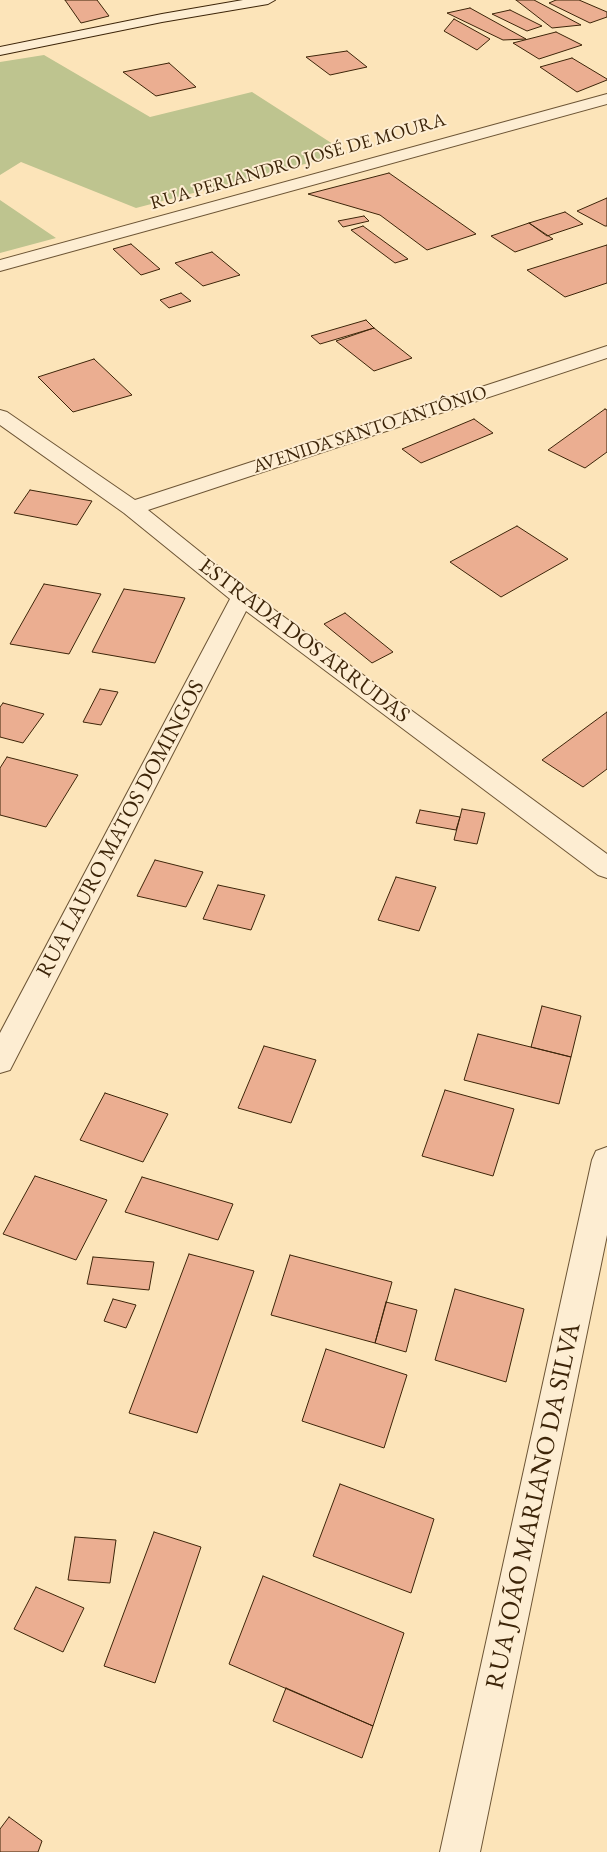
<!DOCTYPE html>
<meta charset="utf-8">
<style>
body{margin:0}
canvas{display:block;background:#fce4b9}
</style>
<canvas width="607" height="1852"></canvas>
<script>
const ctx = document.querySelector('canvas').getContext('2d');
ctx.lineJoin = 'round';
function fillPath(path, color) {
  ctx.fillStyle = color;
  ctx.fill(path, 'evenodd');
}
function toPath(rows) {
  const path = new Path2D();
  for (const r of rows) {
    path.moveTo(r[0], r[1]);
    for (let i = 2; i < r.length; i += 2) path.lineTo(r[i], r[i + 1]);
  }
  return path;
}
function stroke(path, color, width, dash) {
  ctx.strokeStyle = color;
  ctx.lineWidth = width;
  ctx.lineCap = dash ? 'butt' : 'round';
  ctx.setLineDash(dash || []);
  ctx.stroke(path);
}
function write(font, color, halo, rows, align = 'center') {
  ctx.font = font + ' "EB Garamond",serif';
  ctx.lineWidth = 4;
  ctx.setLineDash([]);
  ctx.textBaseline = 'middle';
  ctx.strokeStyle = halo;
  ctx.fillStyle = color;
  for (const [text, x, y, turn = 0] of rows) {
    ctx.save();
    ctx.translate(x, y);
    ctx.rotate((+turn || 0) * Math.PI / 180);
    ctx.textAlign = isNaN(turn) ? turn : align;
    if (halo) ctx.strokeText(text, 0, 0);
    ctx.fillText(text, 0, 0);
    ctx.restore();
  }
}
fillPath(toPath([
 [44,55,150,117,252,92,347,153,136,208,21,162,0,175,0,62],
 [0,200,56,238,0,253]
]), '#bec48f');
const building = toPath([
 [65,0,97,0,109,16,81,23,65,0],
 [516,0,534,0,581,25,552,28,516,0],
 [556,0,579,0,607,12,607,17,590,23,549,3,556,0],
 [470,8,526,39,503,40,447,13,470,8],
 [510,10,542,26,527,31,492,14,510,10],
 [454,19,490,39,477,50,444,31,454,19],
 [556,32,582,45,539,59,513,43,556,32],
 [347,51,367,67,330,75,306,57,347,51],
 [572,58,607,79,607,80,577,92,540,67,572,58],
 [169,63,196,87,156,96,123,72,169,63],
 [389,173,476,234,427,250,380,215,308,194,389,173],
 [607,198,607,226,605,226,577,211,607,198],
 [565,212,583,224,547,236,529,223,565,212],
 [364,216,369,221,343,227,338,221,364,216],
 [529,223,553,239,515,252,491,236,529,223],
 [363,226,408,259,395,263,351,230,363,226],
 [131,244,160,269,141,275,113,249,131,244],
 [607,245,607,283,565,297,527,270,607,245],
 [212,252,240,275,203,286,175,263,212,252],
 [181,293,191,301,169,308,160,300,181,293],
 [366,320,374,328,320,344,311,336,366,320],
 [374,328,412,358,374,371,336,341,374,328],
 [94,359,132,395,73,412,38,377,94,359],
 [605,409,607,410,607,452,585,468,548,450,605,409],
 [474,419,493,433,421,463,402,449,474,419],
 [30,490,92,501,77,525,14,513,30,490],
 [517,526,568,559,501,597,450,562,517,526],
 [44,584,101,594,69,654,10,644,44,584],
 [124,589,185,598,155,663,92,652,124,589],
 [345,613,393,652,372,663,324,624,345,613],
 [100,689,118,692,101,725,83,722,100,689],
 [3,703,44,714,23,743,0,737,0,707,3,703],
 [607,712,607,769,583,787,542,760,607,712],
 [7,757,78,775,46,827,0,815,0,768,7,757],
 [462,809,485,813,477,844,454,840,462,809],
 [420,810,460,817,456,830,416,823,420,810],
 [155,860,203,872,186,907,137,896,155,860],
 [396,877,436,887,419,931,378,920,396,877],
 [218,885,265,895,251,930,203,919,218,885],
 [542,1006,581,1016,571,1057,531,1047,542,1006],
 [478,1034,571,1057,559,1104,464,1080,478,1034],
 [264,1046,316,1060,291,1123,238,1108,264,1046],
 [445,1090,514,1109,493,1176,422,1156,445,1090],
 [105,1093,168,1114,143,1162,80,1140,105,1093],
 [35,1176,107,1200,76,1260,3,1234,35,1176],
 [142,1177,233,1204,218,1240,125,1212,142,1177],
 [189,1254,254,1271,197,1433,129,1413,189,1254],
 [290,1255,392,1282,375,1343,271,1315,290,1255],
 [93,1257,154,1262,149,1290,87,1284,93,1257],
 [455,1289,524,1309,506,1382,435,1360,455,1289],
 [113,1299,136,1305,126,1328,104,1321,113,1299],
 [386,1302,417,1310,406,1352,375,1343,386,1302],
 [326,1349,407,1375,384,1448,302,1421,326,1349],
 [340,1484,434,1519,411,1593,313,1556,340,1484],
 [154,1532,201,1547,155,1683,104,1666,154,1532],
 [75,1537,116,1540,110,1583,68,1580,75,1537],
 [263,1576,404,1633,373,1726,229,1664,263,1576],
 [36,1587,84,1608,63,1652,14,1629,36,1587],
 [286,1688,373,1726,362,1758,273,1721,286,1688],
 [9,1817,42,1841,38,1852,0,1852,0,1829,9,1817]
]);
fillPath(building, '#ebae91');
stroke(building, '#3d2509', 1);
const street = toPath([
 [607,94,607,104,0,271,0,260,607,94],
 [607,346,607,358,148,510,250,592,607,854,607,878,598,875,246,611,10,1070,0,1073,0,1033,230,599,124,513,0,425,0,410,7,412,135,500,607,346],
 [607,1147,607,1235,480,1852,440,1852,592,1160,596,1151,607,1147]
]);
const secondary = toPath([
 [243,0,275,0,268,4,162,22,0,55,0,47,162,14,243,0]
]);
stroke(street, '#6d5535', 2);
stroke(secondary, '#3d2509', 2);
fillPath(street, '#fdedd2');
fillPath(secondary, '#fdedd2');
write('19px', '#3d2509', '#fdedd2', [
 ["RUA PERIANDRO JOSÉ DE MOURA",298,162,-16],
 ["AVENIDA SANTO ANTÔNIO",370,430,-18]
]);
write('22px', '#3d2509', '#fdedd2', [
 ["ESTRADA DOS ARRUDAS",304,641,37],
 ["RUA LAURO MATOS DOMINGOS",121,829,-62]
]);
write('26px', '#3d2509', '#fdedd2', [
 ["RUA JOÃO MARIANO DA SILVA",534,1506,-78]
]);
</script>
